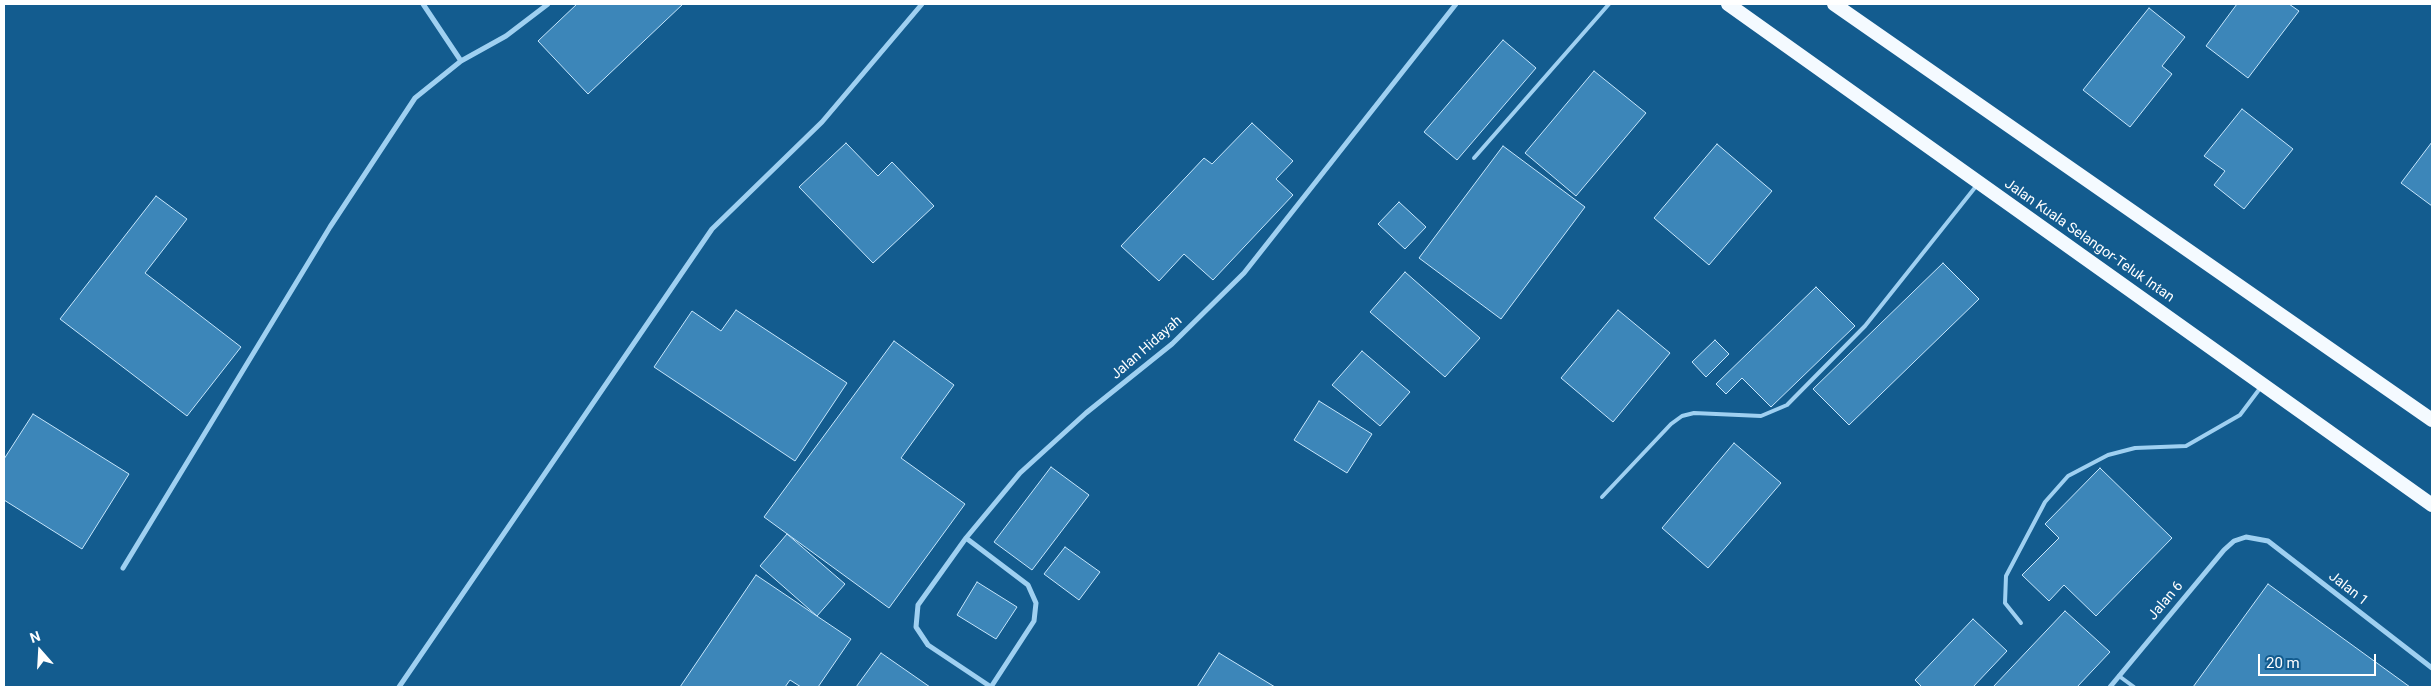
<!DOCTYPE html>
<style>
body{margin:0}
#map{position:relative;width:2436px;height:691px;overflow:hidden;background:#135c8f;font-family:Roboto,sans-serif}
canvas{display:block}
.frame{position:absolute;inset:0;border:5px solid #fff;pointer-events:none}
.north{position:absolute;left:15px;top:626px;width:50px;height:50px;-webkit-text-stroke:4px #135c8f;paint-order:stroke;rotate:341deg;font-size:14px;font-weight:700;line-height:20px;text-align:center;color:#fff}
.north::after{content:'';display:block;margin:auto;width:18px;height:22px;background:#fff;clip-path:polygon(50% 0,100% 100%,50% 72%,0 100%)}
.scale{position:absolute;left:2258px;top:654px;width:118px;height:22px;box-sizing:border-box;border:2px solid #fff;border-top:0;padding-left:6px;font-size:15px;line-height:18px;white-space:nowrap;color:#fff;-webkit-text-stroke:4px #135c8f;paint-order:stroke}
</style>
<div id="map">
<canvas width="2436" height="691"></canvas>
<div class="frame"></div>
<div class="north">N</div>
<div class="scale">20 m</div>
</div>
<script>
const ctx = document.querySelector('canvas').getContext('2d');
ctx.lineJoin = 'round';
function fillPath(path, color) {
  ctx.fillStyle = color;
  ctx.fill(path, 'evenodd');
}
function toPath(rows) {
  const path = new Path2D();
  for (const r of rows) {
    path.moveTo(r[0], r[1]);
    for (let i = 2; i < r.length; i += 2) path.lineTo(r[i], r[i + 1]);
  }
  return path;
}
function stroke(path, color, width, dash) {
  ctx.strokeStyle = color;
  ctx.lineWidth = width;
  ctx.lineCap = dash ? 'butt' : 'round';
  ctx.setLineDash(dash || []);
  ctx.stroke(path);
}
function write(font, color, halo, rows, align = 'center') {
  ctx.font = font + ' Roboto,sans-serif';
  ctx.lineWidth = 4;
  ctx.setLineDash([]);
  ctx.textBaseline = 'middle';
  ctx.strokeStyle = halo;
  ctx.fillStyle = color;
  for (const [text, x, y, turn = 0] of rows) {
    ctx.save();
    ctx.translate(x, y);
    ctx.rotate((+turn || 0) * Math.PI / 180);
    ctx.textAlign = isNaN(turn) ? turn : align;
    if (halo) ctx.strokeText(text, 0, 0);
    ctx.fillText(text, 0, 0);
    ctx.restore();
  }
}
const building = toPath([
 [577,4,683,4,588,94,538,41,577,4],
 [2237,4,2289,4,2299,11,2248,78,2206,46,2237,4],
 [2149,8,2185,37,2162,66,2172,74,2130,127,2083,90,2149,8],
 [1503,40,1536,68,1457,160,1424,132,1503,40],
 [1594,71,1646,113,1576,196,1525,153,1594,71],
 [2242,109,2293,149,2244,209,2214,185,2225,171,2204,156,2242,109],
 [1252,123,1293,161,1276,179,1293,195,1213,280,1184,254,1159,281,1121,246,1204,158,1212,164,1252,123],
 [2432,142,2432,206,2401,183,2432,142],
 [846,143,878,176,892,162,934,206,873,263,799,187,846,143],
 [1717,144,1772,191,1709,265,1654,218,1717,144],
 [1503,146,1585,207,1501,319,1419,258,1503,146],
 [156,196,187,219,145,273,241,347,187,416,60,319,156,196],
 [1399,202,1426,227,1405,249,1378,224,1399,202],
 [1943,263,1979,299,1849,425,1813,389,1943,263],
 [1405,272,1480,338,1445,377,1370,312,1405,272],
 [1816,287,1855,326,1771,407,1742,378,1726,394,1716,384,1816,287],
 [736,310,847,383,795,461,654,367,692,311,721,331,736,310],
 [1618,310,1670,353,1613,422,1561,378,1618,310],
 [1715,340,1729,354,1706,377,1692,362,1715,340],
 [894,341,954,385,901,458,965,504,889,608,764,517,894,341],
 [1362,351,1410,392,1380,426,1332,385,1362,351],
 [1319,401,1372,434,1347,473,1294,440,1319,401],
 [33,414,129,474,82,549,4,500,4,459,33,414],
 [1734,443,1781,483,1708,568,1662,528,1734,443],
 [1051,467,1089,495,1032,570,994,542,1051,467],
 [2100,468,2172,538,2096,616,2064,585,2049,601,2022,575,2059,538,2045,524,2100,468],
 [787,534,845,584,817,616,760,566,787,534],
 [1065,547,1100,572,1079,600,1044,574,1065,547],
 [756,575,851,639,818,687,801,687,790,680,785,687,680,687,756,575],
 [977,582,1017,607,996,639,957,615,977,582],
 [2268,584,2410,687,2193,687,2268,584],
 [2065,611,2110,652,2077,687,1993,687,2065,611],
 [1973,619,2007,651,1973,687,1922,687,1915,680,1973,619],
 [881,653,930,687,856,687,881,653],
 [1219,653,1275,687,1197,687,1219,653]
]);
fillPath(building, '#3c86b9');
stroke(building, '#c6e6fc', 1);
stroke(toPath([
 [1474,158,1609,4],
 [1602,497,1671,424,1682,416,1694,413,1761,416,1787,405,1865,326,1977,185],
 [2021,623,2005,603,2006,576,2045,502,2068,476,2108,455,2135,448,2186,446,2240,415,2261,387],
 [2119,676,2134,687]
]), '#9fd0f1', 4);
stroke(toPath([
 [423,4,461,61],
 [966,538,1028,585,1036,603,1034,621,991,687],
 [123,568,330,227,415,98,461,61,506,36,548,4],
 [399,687,712,229,822,122,922,4],
 [991,687,928,645,916,627,918,605,966,538,1020,473,1086,413,1172,344,1244,273,1456,4],
 [2110,687,2224,550,2234,541,2246,537,2268,541,2432,668]
]), '#9fd0f1', 5);
stroke(toPath([
 [1728,4,2432,505],
 [1834,4,2432,420]
]), '#f4faff', 14);
write('14px', '#fff', '#135c8f', [
 ["Jalan Kuala Selangor-Teluk Intan",2089,241,35],
 ["Jalan Hidayah",1147,348,-41],
 ["Jalan 1",2348,589,38],
 ["Jalan 6",2166,601,-50]
]);
</script>
